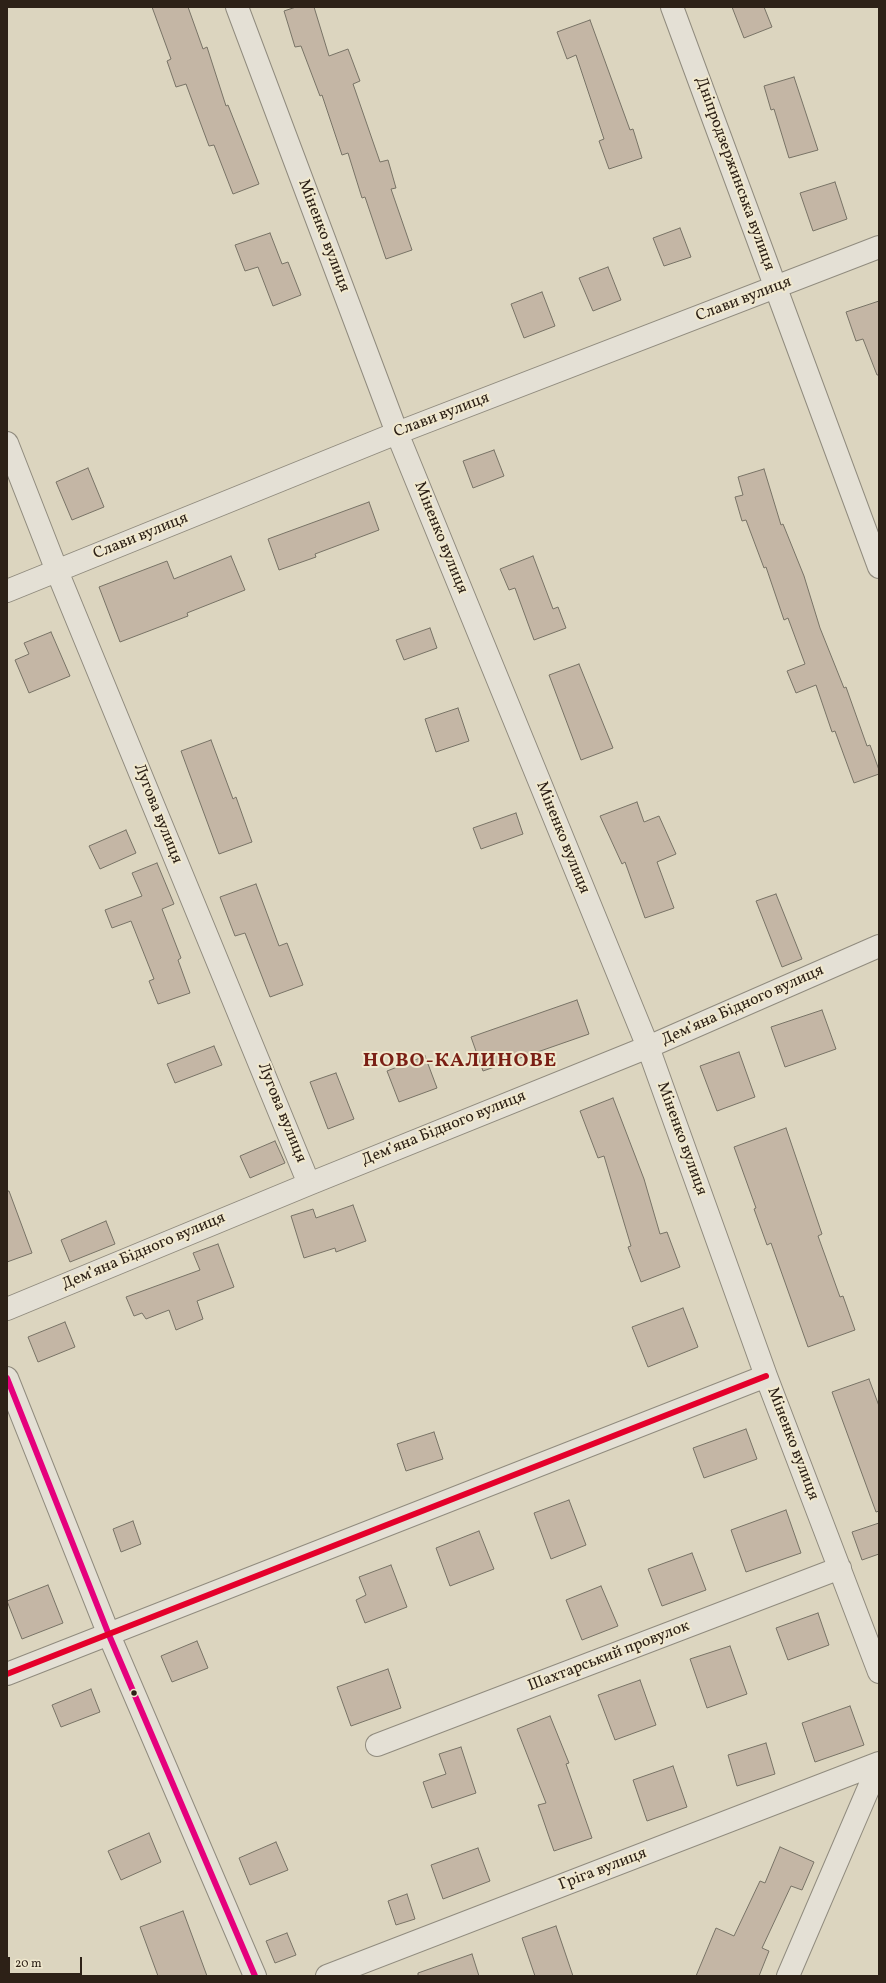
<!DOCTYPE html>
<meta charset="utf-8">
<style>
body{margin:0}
#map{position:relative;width:886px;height:1983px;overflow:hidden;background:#dcd5bf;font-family:Vollkorn,serif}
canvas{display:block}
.frame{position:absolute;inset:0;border:8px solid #2d2117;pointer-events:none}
.scale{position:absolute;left:8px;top:1957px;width:74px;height:18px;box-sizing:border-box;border:2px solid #2d2117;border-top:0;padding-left:5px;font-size:12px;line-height:14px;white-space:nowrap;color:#2d2117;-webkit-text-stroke:3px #f0e8ce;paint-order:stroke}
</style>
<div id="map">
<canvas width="886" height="1983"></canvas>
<div class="frame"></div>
<div class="scale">20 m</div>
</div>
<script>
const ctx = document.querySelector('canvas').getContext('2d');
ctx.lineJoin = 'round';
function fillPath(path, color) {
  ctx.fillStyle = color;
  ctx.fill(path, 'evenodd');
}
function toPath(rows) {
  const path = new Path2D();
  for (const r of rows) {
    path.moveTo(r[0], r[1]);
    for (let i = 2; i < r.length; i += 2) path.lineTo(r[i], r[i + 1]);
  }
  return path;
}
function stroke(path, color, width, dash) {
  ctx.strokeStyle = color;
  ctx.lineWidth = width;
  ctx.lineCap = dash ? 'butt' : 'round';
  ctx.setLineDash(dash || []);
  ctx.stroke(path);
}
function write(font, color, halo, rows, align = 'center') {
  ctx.font = font + ' Vollkorn,serif';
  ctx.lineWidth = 4;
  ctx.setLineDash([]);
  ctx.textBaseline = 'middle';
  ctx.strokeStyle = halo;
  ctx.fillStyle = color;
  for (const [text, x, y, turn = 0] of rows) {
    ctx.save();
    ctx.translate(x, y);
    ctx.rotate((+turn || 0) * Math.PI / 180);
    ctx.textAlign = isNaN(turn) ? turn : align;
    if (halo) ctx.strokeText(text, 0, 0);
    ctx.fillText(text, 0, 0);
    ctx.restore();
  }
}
const building = toPath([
 [152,7,188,7,203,49,207,47,226,106,228,105,259,184,233,194,214,145,209,146,186,84,176,87,167,61,171,59,152,7],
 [296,7,314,7,329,56,348,49,360,81,353,84,380,162,388,160,396,188,391,189,412,250,386,259,365,197,362,198,348,153,342,155,322,95,320,96,301,46,295,47,284,11,296,7],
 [732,7,764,7,772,27,744,38,732,7],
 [590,20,630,130,633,129,642,158,609,169,599,141,604,139,576,55,567,59,557,32,590,20],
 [794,77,818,150,789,158,774,109,771,110,764,86,794,77],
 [835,182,847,219,813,231,800,193,835,182],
 [680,228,691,257,664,266,653,238,680,228],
 [270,233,282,264,288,262,301,295,273,306,258,267,245,271,235,245,270,233],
 [608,267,621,300,593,311,579,278,608,267],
 [542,292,555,326,524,338,511,304,542,292],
 [879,301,879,375,877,375,863,339,856,341,846,312,879,301],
 [494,450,504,476,473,488,463,461,494,450],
 [88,468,104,507,72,520,56,482,88,468],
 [764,469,781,525,783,524,804,576,820,628,844,688,846,687,867,746,870,745,879,770,879,774,854,783,835,731,832,732,816,685,796,693,787,671,805,664,788,618,784,620,766,567,764,568,746,520,742,521,735,497,743,495,738,477,764,469],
 [369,502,379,530,315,554,316,557,279,570,268,539,369,502],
 [231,556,245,590,187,613,188,616,120,642,99,587,167,561,174,579,231,556],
 [533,556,553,609,558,607,566,628,534,640,515,588,509,590,500,569,533,556],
 [430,628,437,648,404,660,396,640,430,628],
 [51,632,70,676,29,693,15,660,29,654,24,643,51,632],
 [579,664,613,748,581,760,549,675,579,664],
 [458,708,469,741,436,752,425,719,458,708],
 [211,740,233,799,236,797,252,842,219,854,181,751,211,740],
 [637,802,644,822,659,816,676,854,657,862,674,908,645,918,625,862,622,864,600,816,637,802],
 [516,813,523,834,481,849,473,828,516,813],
 [126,830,136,853,100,869,89,846,126,830],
 [157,863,174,904,162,909,181,958,178,960,190,993,158,1004,149,981,154,979,131,921,112,928,105,910,142,896,132,873,157,863],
 [256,884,279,946,287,943,303,985,270,997,245,933,235,936,220,897,256,884],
 [776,894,802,959,782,967,756,901,776,894],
 [577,1000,589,1034,483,1071,471,1037,577,1000],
 [822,1010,836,1049,785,1067,771,1027,822,1010],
 [214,1046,222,1065,175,1083,167,1064,214,1046],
 [739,1052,755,1097,717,1111,700,1066,739,1052],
 [425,1056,437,1088,399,1102,387,1071,425,1056],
 [336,1073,354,1119,328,1129,310,1082,336,1073],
 [613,1098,644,1179,660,1234,667,1232,680,1267,641,1282,628,1247,631,1246,604,1156,598,1158,580,1111,613,1098],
 [786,1128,822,1234,818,1236,840,1297,843,1296,855,1330,808,1347,771,1243,767,1245,754,1209,756,1208,734,1147,786,1128],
 [275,1141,285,1163,250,1178,240,1156,275,1141],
 [7,1191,9,1191,32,1253,7,1262,7,1191],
 [353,1205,366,1241,336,1252,335,1248,304,1258,291,1216,313,1209,316,1218,353,1205],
 [106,1221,115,1244,70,1262,61,1240,106,1221],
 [218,1244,234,1287,197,1301,203,1319,176,1330,169,1310,146,1319,142,1313,134,1316,126,1297,200,1270,193,1253,218,1244],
 [683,1308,698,1347,648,1367,632,1327,683,1308],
 [65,1322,75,1347,38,1362,28,1337,65,1322],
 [869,1379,879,1406,879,1511,876,1512,832,1392,869,1379],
 [746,1429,757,1459,704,1478,693,1448,746,1429],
 [434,1432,443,1459,406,1471,397,1444,434,1432],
 [569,1500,586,1545,551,1559,534,1513,569,1500],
 [786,1510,801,1553,746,1572,731,1530,786,1510],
 [133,1521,141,1544,121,1552,113,1529,133,1521],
 [879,1523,879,1554,862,1560,852,1532,879,1523],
 [479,1531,494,1569,450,1586,436,1548,479,1531],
 [692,1553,706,1590,662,1606,648,1569,692,1553],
 [391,1565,407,1607,365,1623,356,1600,366,1595,359,1577,391,1565],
 [48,1585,63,1623,22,1639,7,1601,48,1585],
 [601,1586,618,1626,582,1640,566,1600,601,1586],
 [818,1613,829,1645,788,1660,776,1628,818,1613],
 [197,1641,208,1668,172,1682,161,1656,197,1641],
 [730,1646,747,1694,707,1708,690,1659,730,1646],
 [388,1669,401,1708,351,1726,337,1687,388,1669],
 [640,1680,656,1725,615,1740,598,1695,640,1680],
 [91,1689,100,1712,61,1727,52,1705,91,1689],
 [850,1706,864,1745,815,1762,802,1723,850,1706],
 [550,1716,569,1763,566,1764,592,1838,554,1851,538,1805,546,1803,517,1729,550,1716],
 [766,1743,775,1774,737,1786,728,1755,766,1743],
 [461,1747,476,1793,432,1808,423,1782,446,1774,439,1754,461,1747],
 [673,1766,687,1807,647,1821,633,1780,673,1766],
 [149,1833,161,1862,121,1880,108,1851,149,1833],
 [276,1842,288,1870,250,1885,239,1858,276,1842],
 [780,1847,814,1862,802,1890,791,1886,762,1948,769,1951,759,1976,696,1976,716,1928,734,1936,760,1881,765,1883,780,1847],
 [478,1848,490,1881,443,1899,431,1865,478,1848],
 [407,1894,415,1919,396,1925,388,1901,407,1894],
 [183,1911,207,1976,158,1976,140,1927,183,1911],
 [556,1926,573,1976,535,1976,522,1938,556,1926],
 [287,1933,296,1955,275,1963,266,1941,287,1933],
 [472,1954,479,1976,418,1976,418,1973,472,1954]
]);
fillPath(building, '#c4b6a5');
stroke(building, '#787366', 1);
const minor = toPath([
 [237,7,397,433,648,1047,766,1376,879,1672],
 [672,7,879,567],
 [7,443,57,571,309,1184],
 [7,591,397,433,879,247],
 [7,1309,309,1184,648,1047,879,946],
 [7,1378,109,1635,255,1976],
 [7,1674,766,1376],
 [377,1745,840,1568],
 [327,1976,879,1763],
 [788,1976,879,1764]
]);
stroke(minor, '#908b7e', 24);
stroke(minor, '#e4e0d5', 22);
stroke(toPath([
 [7,1378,109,1635,255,1976]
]), '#e5007d', 6);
stroke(toPath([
 [7,1674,766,1376]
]), '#e4002b', 6);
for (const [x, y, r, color] of [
 [134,1693,3.5,"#2d2117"]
]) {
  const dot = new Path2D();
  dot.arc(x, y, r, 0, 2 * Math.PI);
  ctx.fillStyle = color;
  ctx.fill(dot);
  stroke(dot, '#f0e8ce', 1.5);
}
write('16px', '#2d2117', '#f0e8ce', [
 ["Дніпродзержинська вулиця",734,174,70],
 ["Міненко вулиця",323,236,69],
 ["Слави вулиця",744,300,-21],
 ["Слави вулиця",442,416,-21],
 ["Слави вулиця",141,537,-22],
 ["Міненко вулиця",440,538,68],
 ["Лугова вулиця",157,814,68],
 ["Міненко вулиця",562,838,68],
 ["Дем’яна Бідного вулиця",743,1006,-24],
 ["Лугова вулиця",281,1113,68],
 ["Дем’яна Бідного вулиця",444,1129,-22],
 ["Міненко вулиця",681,1139,70],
 ["Дем’яна Бідного вулиця",144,1252,-23],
 ["Міненко вулиця",792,1444,69],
 ["Шахтарський провулок",609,1657,-21],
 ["Гріга вулиця",603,1870,-21]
]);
ctx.letterSpacing = '1px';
write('bold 20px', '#7a1f14', '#f0e8ce', [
 ["НОВО-КАЛИНОВЕ",460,1062]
]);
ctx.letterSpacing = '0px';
</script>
